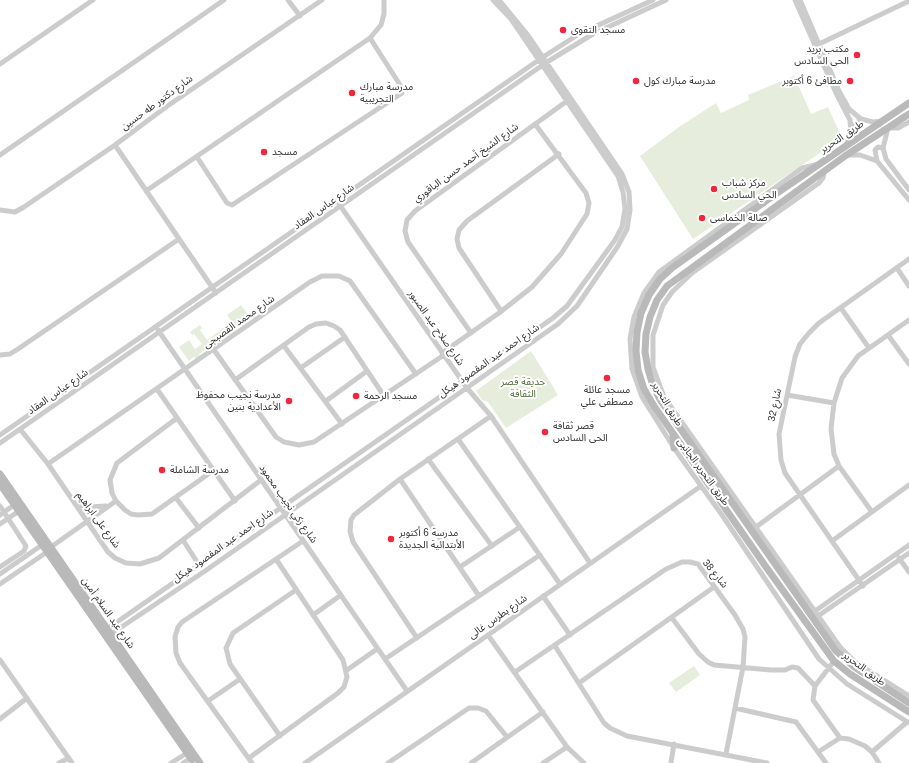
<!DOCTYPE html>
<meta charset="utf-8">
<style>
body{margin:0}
canvas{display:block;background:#fff}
</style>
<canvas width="909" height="763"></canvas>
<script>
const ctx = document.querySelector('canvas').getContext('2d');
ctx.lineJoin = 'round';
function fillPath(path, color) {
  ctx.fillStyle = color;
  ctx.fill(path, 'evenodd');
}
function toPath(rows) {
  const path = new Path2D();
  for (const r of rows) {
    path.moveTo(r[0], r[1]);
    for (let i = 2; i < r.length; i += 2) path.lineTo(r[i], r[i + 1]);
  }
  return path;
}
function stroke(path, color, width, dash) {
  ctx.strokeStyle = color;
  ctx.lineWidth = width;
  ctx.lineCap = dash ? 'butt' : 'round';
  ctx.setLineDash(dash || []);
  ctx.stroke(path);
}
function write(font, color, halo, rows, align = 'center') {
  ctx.font = font + ' Arial,"Noto Sans Arabic",sans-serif';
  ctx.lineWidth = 4;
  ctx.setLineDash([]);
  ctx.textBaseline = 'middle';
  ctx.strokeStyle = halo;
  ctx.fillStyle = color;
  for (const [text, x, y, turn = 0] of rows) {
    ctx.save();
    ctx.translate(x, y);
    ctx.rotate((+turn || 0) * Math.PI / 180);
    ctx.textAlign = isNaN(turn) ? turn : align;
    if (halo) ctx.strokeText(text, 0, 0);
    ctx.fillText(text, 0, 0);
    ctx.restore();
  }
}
fillPath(toPath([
 [794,76,811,114,828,107,842,138,693,239,640,156,679,127,716,103,721,113,749,100,748,95],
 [241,305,249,316,235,326,227,315],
 [200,325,202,328,200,330,207,340,226,326,232,334,230,336,227,333,199,354,201,357,197,361,194,357,189,361,179,347,189,340,195,349,202,344,194,334,192,335,190,332],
 [531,351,558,395,506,428,488,402,482,400,476,391],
 [694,666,700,675,676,692,669,683]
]), '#e6eddc');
stroke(toPath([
 [288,0,300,16],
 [795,0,836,93,850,120,851,133,846,146],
 [800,0,839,91,849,109,861,119,873,122,882,121],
 [819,44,909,1],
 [0,64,93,0],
 [909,122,898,128,888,128,883,148,886,159,909,190],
 [851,125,857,124,860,118],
 [115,145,216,293],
 [0,155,224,0],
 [847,155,860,155,877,161,909,200],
 [197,157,227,203,232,205,402,93,402,88,370,38],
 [877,161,875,150,878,147,883,148],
 [819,164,802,168,659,272,644,293,634,317,630,339,632,369,642,397,674,448,722,515,819,659,847,684,909,723],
 [824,172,823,178,819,183,692,273,672,292,663,305,653,335,653,367,664,397,840,647,855,662,909,696],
 [146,191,370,38,381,25,384,14,384,0],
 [339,204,467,388,491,416,590,563],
 [0,210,15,212,24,207,115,145,166,107,322,0],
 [897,268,909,286],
 [841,308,869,348],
 [501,311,459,248,457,239,459,230,467,221,559,154],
 [158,330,407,691],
 [471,333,408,242,405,231,407,220,415,211,567,101],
 [888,335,909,364],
 [284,346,342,424],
 [214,350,276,437,284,442,299,445,314,442,444,355],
 [442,353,499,313,532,287,561,254,587,214,589,203,586,193,535,124],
 [0,355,10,354,18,349,179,239],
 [302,367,345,337],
 [235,380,309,327,316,324,326,323,334,326,340,330,384,396],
 [157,389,235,501],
 [787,395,834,403],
 [326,401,367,371],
 [177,418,117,463,110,480,112,493,116,501,125,510,131,514,138,515,152,514,214,470],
 [20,429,48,464,108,552,115,558,126,563,140,564,159,558,261,480],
 [0,435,543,57,579,34,653,0],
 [458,439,560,584],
 [0,443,547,62,593,34,666,0],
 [428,459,492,546],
 [48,464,310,282,322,276,339,276,350,281,416,374],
 [400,479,479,596],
 [176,498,199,528],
 [75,504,89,507,106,506],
 [0,506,26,546,24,551,0,567],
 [872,512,839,466,834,454,831,429,834,403,842,378,858,356,909,320],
 [0,515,14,505],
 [0,524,19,511],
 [756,527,839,466],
 [183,540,199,565],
 [832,541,909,485],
 [51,547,116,501],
 [899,558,909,572],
 [460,567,520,527],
 [0,574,42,545],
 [0,584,47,552],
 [863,586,785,473,781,460,779,434,795,357,800,344,809,333,819,323,909,259],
 [543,596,570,635],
 [815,611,909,545],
 [313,615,341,595],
 [818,616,909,553],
 [672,618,699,654,708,662,714,665,771,670,785,670,792,667,798,668,815,686],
 [107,629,553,318,567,306,615,240,622,227,625,209,623,192,618,176,511,19,493,0],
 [111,634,205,571,558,324,577,306,618,246,627,229,630,210,629,192,622,174,527,34,499,0],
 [488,635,567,747,584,763],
 [417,638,353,542,350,531,351,520,354,515,400,479,491,416],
 [555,646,604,723,610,728,627,736,767,763],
 [385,659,540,555],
 [0,660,72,763],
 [834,661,815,686,813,700,840,738],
 [347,670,377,649],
 [515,672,666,569,682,562,690,562,698,564,735,615,743,629,745,637,743,667,726,754],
 [579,683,714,587],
 [208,701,240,679],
 [735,708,796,722,826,763],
 [0,719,27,698],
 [280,736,230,664,226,648,233,633,296,590],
 [818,752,840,738,849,739,865,746,872,752,879,763],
 [872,752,907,722],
 [249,758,338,693,344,687,347,677,343,660,276,559],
 [59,763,69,758],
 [171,763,187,753],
 [183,763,191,758],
 [252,763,180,663,176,653,175,637,178,627,182,622,303,541],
 [305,763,701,486],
 [388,763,469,708,478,708,486,711,507,737],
 [471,763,543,712],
 [543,763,567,747],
 [671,763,674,744]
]), '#ccc', 5);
stroke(toPath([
 [909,103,777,193,672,268,660,279,649,295,641,313,637,332,636,351,638,370,644,389,654,406,766,567,834,661,850,674,909,712],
 [909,114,845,156,667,286,657,300,650,317,646,334,645,352,648,369,653,386,661,401,836,651,853,666,909,703],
 [673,435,674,448],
 [0,474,200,763],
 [0,484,192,760]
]), '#b9b9b9', 7);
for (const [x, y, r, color] of [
 [563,30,4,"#f2263d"],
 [857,55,4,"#f2263d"],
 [636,81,4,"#f2263d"],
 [850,81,4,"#f2263d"],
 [352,93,4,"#f2263d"],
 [264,152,4,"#f2263d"],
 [714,189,4,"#f2263d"],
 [702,218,4,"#f2263d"],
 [607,378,4,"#f2263d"],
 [356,396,4,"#f2263d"],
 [289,401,4,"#f2263d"],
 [545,432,4,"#f2263d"],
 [162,470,4,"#f2263d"],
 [391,539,4,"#f2263d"]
]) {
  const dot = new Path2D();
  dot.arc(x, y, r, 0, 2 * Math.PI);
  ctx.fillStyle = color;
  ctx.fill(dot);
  stroke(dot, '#fff', 1.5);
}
write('10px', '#2f2f2f', '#fff', [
 ["مسجد التقوى",571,30],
 ["مكتب بريد",849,49,"right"],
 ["الحى السادس",849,61,"right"],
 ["مدرسة مبارك كول",644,81],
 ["مطافئ 6 أكتوبر",842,81,"right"],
 ["مدرسة مبارك",360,87],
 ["التجريبية",360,99],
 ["مسجد",272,152],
 ["مركز شباب",722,183],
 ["الحي السادس",722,195],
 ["صالة الخماسى",710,218],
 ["مسجد عائلة",607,390,"center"],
 ["مصطفى علي",607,402,"center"],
 ["مدرسة نجيب محفوظ",281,395,"right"],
 ["الأعدادية بنين",281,407,"right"],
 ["مسجد الرحمة",364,396],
 ["قصر ثقافة",553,426],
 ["الحى السادس",553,438],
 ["مدرسة الشاملة",170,470],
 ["مدرسة 6 أكتوبر",399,533],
 ["الأبتدائية الجديدة",399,545]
], 'left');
write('10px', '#2f2f2f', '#fff', [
 ["شارع دكتور طه حسين",157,103,-36],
 ["طريق التحرير",842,137,-34],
 ["شارع الشيخ أحمد حسن الباقوري",466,163,-36],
 ["شارع عباس العقاد",324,207,-35],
 ["شارع محمد القصبجى",239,322,-35],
 ["شارع صلاح عبد الصبور",436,328,55],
 ["شارع احمد عبد المقصود هيكل",489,361,-35],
 ["شارع عباس العقاد",58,392,-35],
 ["طريق التحرير",667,404,59],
 ["شارع 32",775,405,-78],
 ["طريق التحرير الجانبى",703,472,54],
 ["شارع زكي نجيب محمود",288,504,55],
 ["شارع على ابراهيم",98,520,54],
 ["شارع احمد عبد المقصود هيكل",223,546,-35],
 ["شارع 38",715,574,51],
 ["شارع عبد السلام أمين",108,613,55],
 ["شارع بطرس غالى",498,617,-35],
 ["طريق التحرير",864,669,36]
]);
write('10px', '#546f39', '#fff', [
 ["حديقة قصر",523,382],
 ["الثقافة",523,394]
]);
</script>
